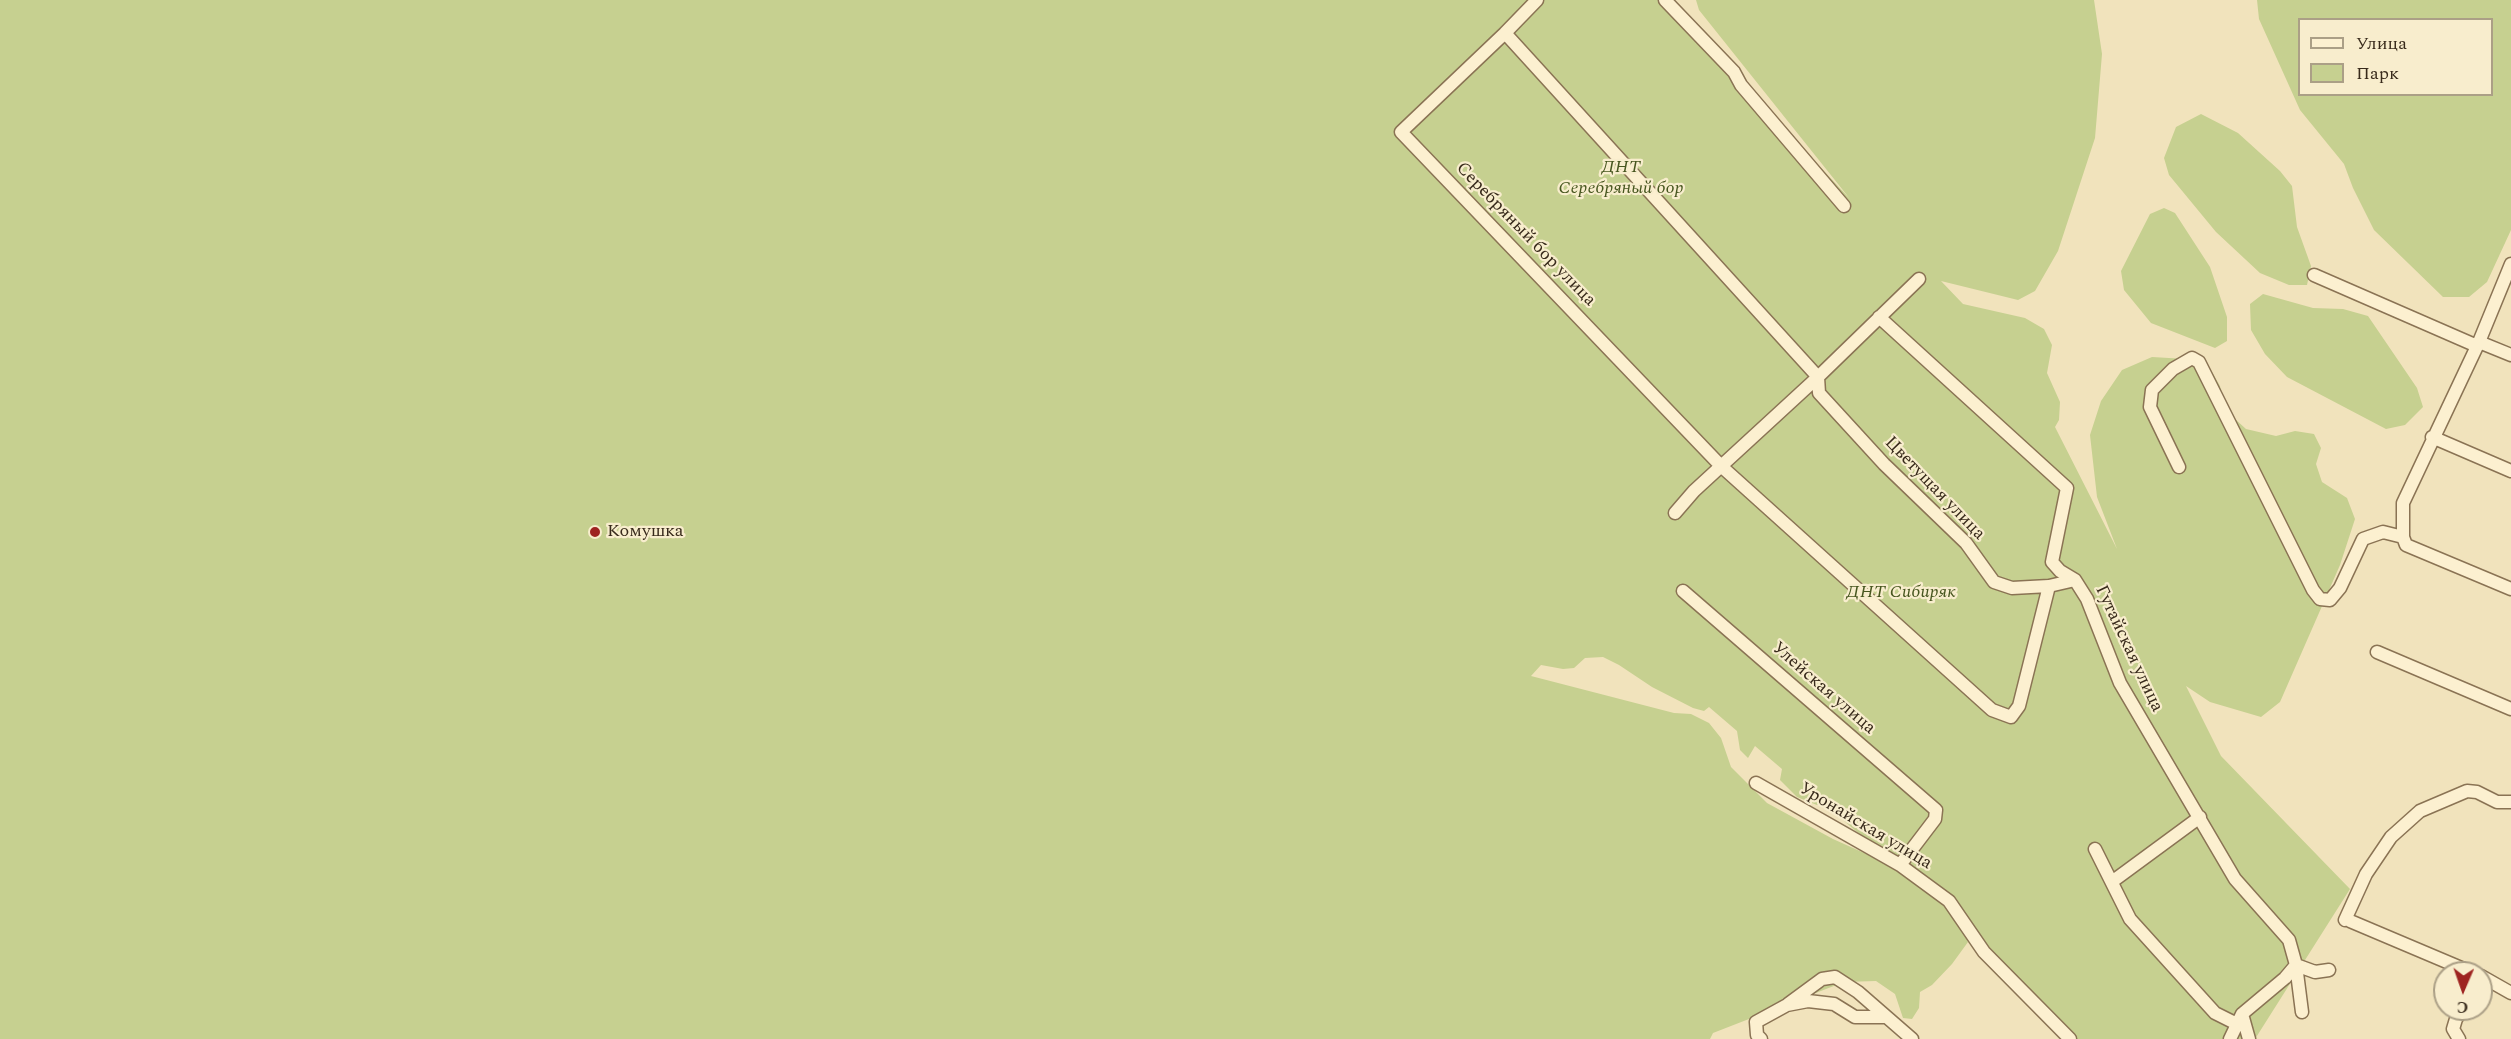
<!DOCTYPE html>
<meta charset="utf-8">
<style>
body{margin:0}
#map{position:relative;width:2511px;height:1039px;overflow:hidden;background:#f1e3bc;font-family:Spectral,serif}
canvas{display:block}
.legend{position:absolute;left:2298px;top:18px;width:195px;height:78px;box-sizing:border-box;background:#f8edcd;border:2px solid #ab9f86;margin:0;padding:8px 10px;list-style:none;font-size:18px;color:#382a1b}
.legend li{display:flex;align-items:center;gap:12px;height:30px}
.legend b{width:30px;border:2px solid #ab9f86}
.north{position:absolute;left:2433px;top:961px;width:60px;height:60px;box-sizing:border-box;background:#f8edcd;border:2px solid #ab9f86;border-radius:50%;rotate:182deg;font-size:16px;font-weight:700;line-height:24px;text-align:center;color:#382a1b}
.north::after{content:'';display:block;margin:auto;width:21px;height:27px;background:#9e2320;clip-path:polygon(50% 0,100% 100%,50% 72%,0 100%)}
</style>
<div id="map">
<canvas width="2511" height="1039"></canvas>
<ul class="legend">
<li><b style="height:8px;background:#fcf0d0"></b>Улица</li>
<li><b style="height:16px;background:#c6d090"></b>Парк</li>
</ul>
<div class="north">С</div>
</div>
<script>
const ctx = document.querySelector('canvas').getContext('2d');
ctx.lineJoin = 'round';
function fillPath(path, color) {
  ctx.fillStyle = color;
  ctx.fill(path, 'evenodd');
}
function toPath(rows) {
  const path = new Path2D();
  for (const r of rows) {
    path.moveTo(r[0], r[1]);
    for (let i = 2; i < r.length; i += 2) path.lineTo(r[i], r[i + 1]);
  }
  return path;
}
function stroke(path, color, width, dash) {
  ctx.strokeStyle = color;
  ctx.lineWidth = width;
  ctx.lineCap = dash ? 'butt' : 'round';
  ctx.setLineDash(dash || []);
  ctx.stroke(path);
}
function write(font, color, halo, rows, align = 'center') {
  ctx.font = font + ' Spectral,serif';
  ctx.lineWidth = 4.5;
  ctx.setLineDash([]);
  ctx.textBaseline = 'middle';
  ctx.strokeStyle = halo;
  ctx.fillStyle = color;
  for (const [text, x, y, turn = 0] of rows) {
    ctx.save();
    ctx.translate(x, y);
    ctx.rotate((+turn || 0) * Math.PI / 180);
    ctx.textAlign = isNaN(turn) ? turn : align;
    if (halo) ctx.strokeText(text, 0, 0);
    ctx.fillText(text, 0, 0);
    ctx.restore();
  }
}
fillPath(toPath([
 [0,0,1665,0,1850,199,1699,10,1696,0,2094,0,2102,54,2095,138,2058,251,2035,291,2018,300,1941,281,1963,304,2025,318,2044,329,2052,345,2047,373,2060,402,2059,420,2055,427,2117,549,2097,497,2090,435,2101,401,2122,370,2152,357,2186,359,2208,365,2220,386,2224,409,2246,429,2276,436,2295,431,2314,434,2321,448,2316,464,2322,482,2347,498,2355,519,2340,565,2280,702,2261,717,2210,702,2186,686,2221,756,2350,889,2255,1039,2065,1039,1966,937,1968,942,1952,964,1932,985,1920,992,1919,1008,1912,1019,1903,1018,1895,994,1876,981,1844,982,1713,1033,1710,1039,0,1039],
 [1603,657,1619,665,1652,687,1693,708,1704,711,1709,707,1737,731,1740,750,1748,758,1755,746,1782,769,1780,780,1797,797,1817,805,1824,804,1902,870,1833,839,1767,803,1731,767,1721,738,1709,723,1691,714,1674,713,1531,676,1541,665,1563,669,1574,668,1585,658],
 [2257,0,2511,0,2511,230,2487,282,2469,297,2443,297,2374,230,2353,188,2344,164,2300,110,2259,19],
 [2300,20,2492,20,2492,94,2300,94],
 [2201,114,2238,133,2280,171,2292,186,2297,227,2311,266,2307,285,2289,285,2260,273,2216,232,2169,175,2164,158,2176,127],
 [2164,208,2175,213,2210,267,2227,317,2227,341,2215,348,2151,323,2124,290,2121,271,2150,214],
 [2263,294,2313,308,2343,309,2368,316,2417,388,2423,407,2405,425,2386,429,2287,377,2265,354,2251,330,2250,304]
]), '#c6d090');
const street = toPath([
 [1665,0,1734,72,1741,85,1844,206],
 [1505,33,1537,0],
 [2511,264,2479,342,2403,503,2403,537,2406,545,2511,589],
 [2314,275,2477,346],
 [1879,317,2067,488,2052,562,2060,571,2075,580,2087,599,2120,683,2235,879,2289,940,2296,965,2315,972,2329,970],
 [2479,342,2511,355],
 [1818,377,1505,33,1401,132,1721,466,1992,710,2011,717,2019,706,2049,586],
 [1818,377,1819,393,1884,464,1966,543,1994,582,2012,588,2049,586,2075,580],
 [2432,437,2511,471],
 [2179,467,2150,407,2152,390,2173,369,2192,358,2199,362,2313,590,2320,599,2330,600,2340,588,2363,539,2383,532,2403,537],
 [1675,513,1694,491,1818,377,1919,279],
 [1683,591,1936,810,1935,819,1900,865],
 [2377,652,2511,709],
 [1756,783,1900,865,1949,901,1984,952,2070,1039],
 [2095,849,2130,919,2215,1013,2237,1024],
 [2113,881,2200,817],
 [2345,920,2366,874,2391,837,2420,811,2467,791,2477,792,2497,802,2511,802],
 [2350,921,2473,973],
 [2296,965,2302,1012],
 [2481,976,2511,993],
 [1788,1004,1822,979,1835,977,1858,992,1912,1039],
 [2242,1014,2249,1039],
 [1761,1039,1757,1035,1756,1022,1787,1005,1808,1001,1834,1004,1855,1017,1885,1017],
 [2230,1039,2242,1014,2285,978,2296,965],
 [2459,1039,2453,1029,2456,1019,2463,1009]
]);
stroke(street, '#8a7354', 15);
stroke(street, '#fcf0d0', 12);
for (const [x, y, r, color] of [
 [595,532,6,"#9e2320"]
]) {
  const dot = new Path2D();
  dot.arc(x, y, r, 0, 2 * Math.PI);
  ctx.fillStyle = color;
  ctx.fill(dot);
  stroke(dot, '#f8edcd', 2);
}
write('italic 18px', '#47561f', '#f8edcd', [
 ["ДНТ",1621,168],
 ["Серебряный бор",1621,189],
 ["ДНТ Сибиряк",1901,593]
]);
write('18px', '#382a1b', '#f8edcd', [
 ["Серебряный бор улица",1525,235,46],
 ["Цветущая улица",1934,489,46],
 ["Гутайская улица",2128,649,65],
 ["Улейская улица",1823,689,41],
 ["Уронайская улица",1865,827,31]
]);
write('18px', '#382a1b', '#f8edcd', [
 ["Комушка",607,532]
], 'left');
</script>
